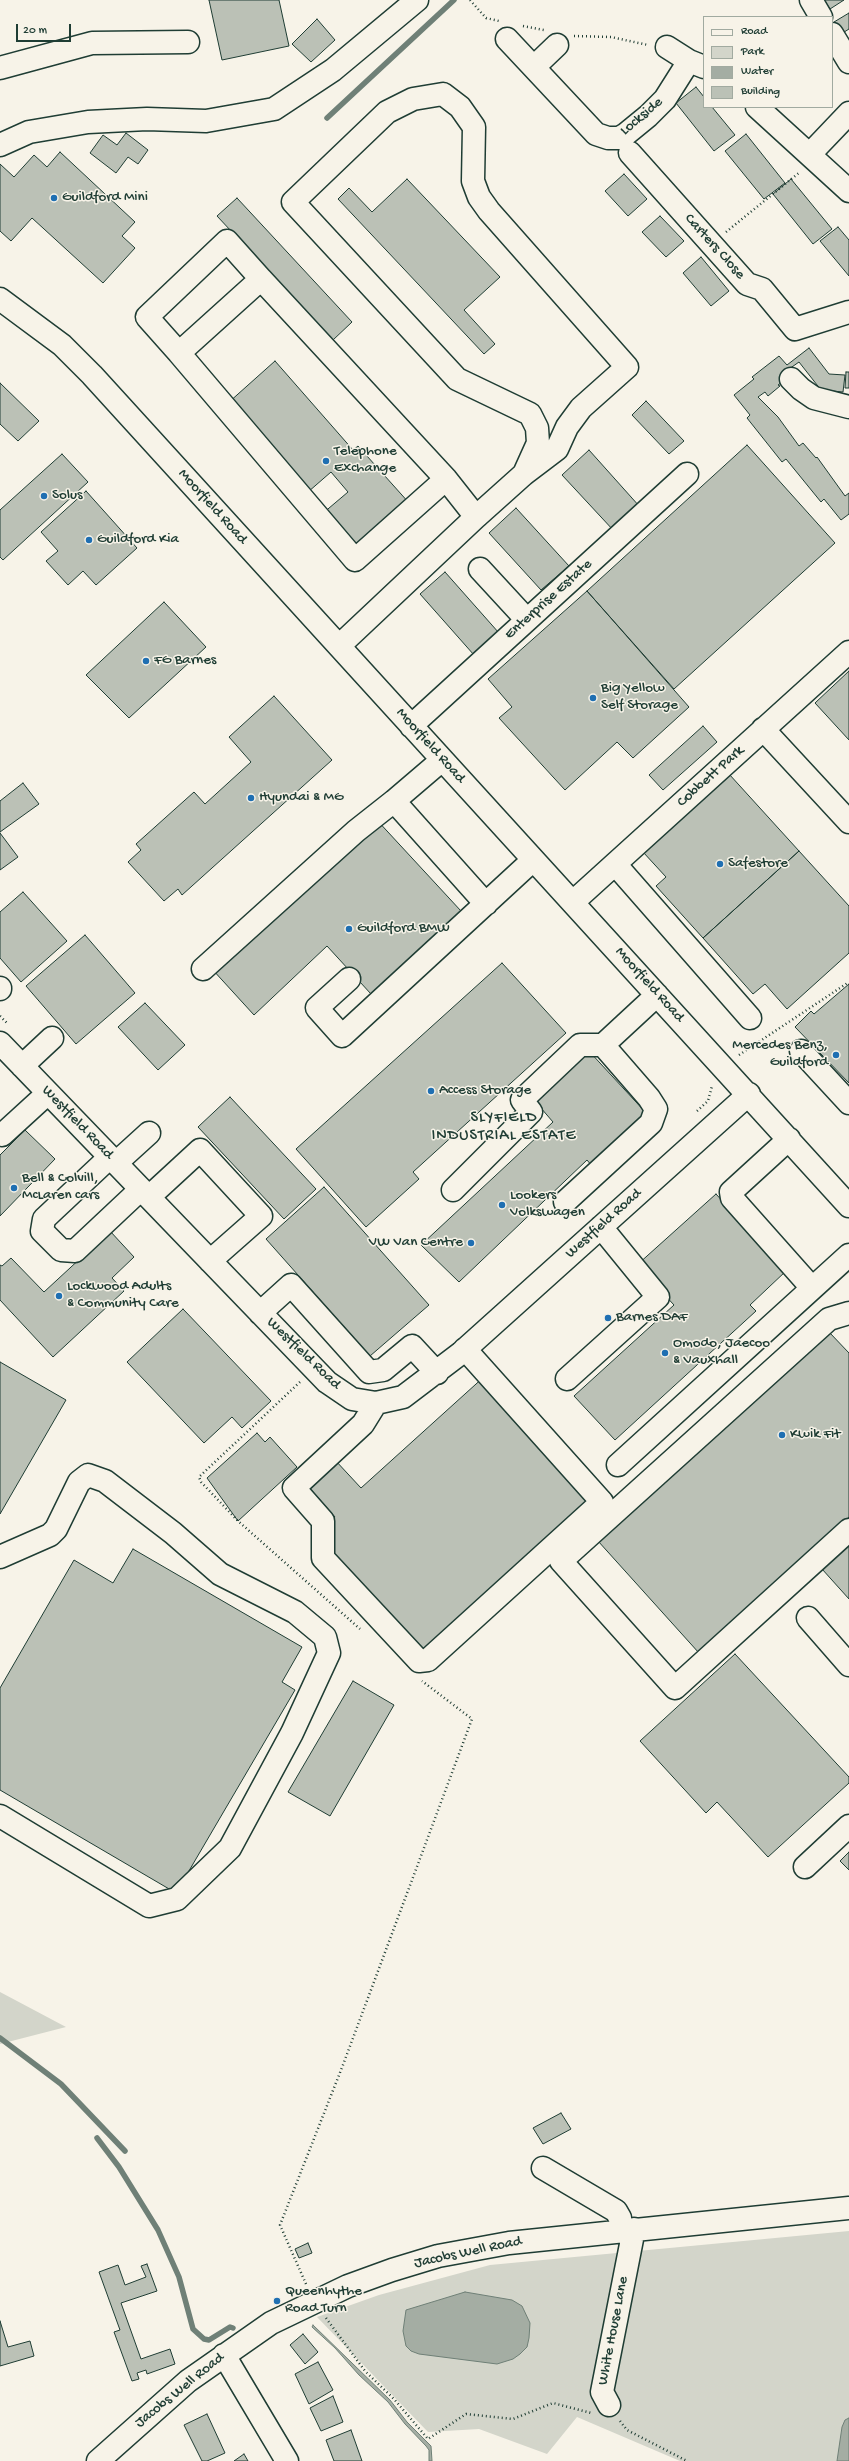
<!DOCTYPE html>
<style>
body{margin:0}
#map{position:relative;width:849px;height:2461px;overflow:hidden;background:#f7f3e8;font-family:"Gochi Hand",sans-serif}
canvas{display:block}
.legend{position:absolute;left:703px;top:16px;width:130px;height:92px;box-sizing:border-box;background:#f7f3e8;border:1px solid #a1aaa0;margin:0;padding:5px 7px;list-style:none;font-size:12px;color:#1f3d34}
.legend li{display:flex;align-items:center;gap:8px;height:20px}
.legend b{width:20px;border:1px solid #a1aaa0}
.scale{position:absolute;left:16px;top:24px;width:55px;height:18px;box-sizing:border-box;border:2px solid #1f3d34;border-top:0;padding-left:5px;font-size:12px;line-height:14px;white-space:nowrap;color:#1f3d34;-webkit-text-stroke:3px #f7f3e8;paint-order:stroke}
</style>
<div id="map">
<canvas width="849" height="2461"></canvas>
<ul class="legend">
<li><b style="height:5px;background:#f7f3e8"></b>Road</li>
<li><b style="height:11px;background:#d3d5ca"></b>Park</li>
<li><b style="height:11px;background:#a4ada3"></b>Water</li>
<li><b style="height:11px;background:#bbc1b6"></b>Building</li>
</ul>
<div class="scale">20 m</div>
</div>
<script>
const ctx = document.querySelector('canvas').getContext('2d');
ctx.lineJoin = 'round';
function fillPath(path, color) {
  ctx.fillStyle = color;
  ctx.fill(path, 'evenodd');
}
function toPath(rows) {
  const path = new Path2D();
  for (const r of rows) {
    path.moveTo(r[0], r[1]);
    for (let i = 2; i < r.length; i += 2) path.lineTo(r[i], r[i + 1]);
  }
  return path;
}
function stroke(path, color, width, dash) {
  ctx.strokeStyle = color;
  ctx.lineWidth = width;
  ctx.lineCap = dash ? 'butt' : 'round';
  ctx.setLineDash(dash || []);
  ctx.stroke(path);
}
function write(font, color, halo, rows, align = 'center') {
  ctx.font = font + ' "Gochi Hand",sans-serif';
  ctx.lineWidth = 3;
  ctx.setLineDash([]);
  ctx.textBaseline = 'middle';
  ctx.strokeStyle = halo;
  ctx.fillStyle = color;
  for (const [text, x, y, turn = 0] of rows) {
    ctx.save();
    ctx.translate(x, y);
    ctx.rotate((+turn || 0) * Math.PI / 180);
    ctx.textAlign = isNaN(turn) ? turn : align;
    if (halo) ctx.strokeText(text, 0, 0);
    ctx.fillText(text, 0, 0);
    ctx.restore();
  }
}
fillPath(toPath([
 [0,1992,66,2027,0,2044],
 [849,2231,849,2461,680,2461,577,2417,547,2454,479,2429,428,2432,317,2317,379,2295,490,2265]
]), '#d3d5ca');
const water = toPath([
 [465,2292,512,2300,522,2306,530,2323,529,2338,527,2347,520,2354,513,2359,497,2364,419,2354,411,2351,406,2346,403,2331,406,2310,465,2292],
 [313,2325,390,2400,407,2422,431,2446,432,2461,429,2461,429,2450,426,2446,405,2424,388,2402,359,2375,335,2348,312,2327,313,2325],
 [849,2418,849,2461,837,2461,842,2427,845,2420,849,2418]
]);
fillPath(water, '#a4ada3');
stroke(water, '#6f8077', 1);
stroke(toPath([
 [327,118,454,0],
 [0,2038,61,2084,125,2151],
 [97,2138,119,2167,158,2230,179,2277,193,2329,204,2339,209,2340,230,2327,233,2328]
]), '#6f8077', 5.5);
const building = toPath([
 [209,0,279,0,289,46,222,60,209,0],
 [824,0,844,0,830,9,824,0],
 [849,13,849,29,841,34,834,22,849,13],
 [317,19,335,40,311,62,292,44,317,19],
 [696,87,704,97,704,107,712,107,735,135,714,151,676,103,696,87],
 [126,133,148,150,138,164,128,157,116,173,90,153,103,135,117,145,126,133],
 [746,134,785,183,764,199,725,151,746,134],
 [60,152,135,222,122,236,135,248,103,283,32,218,11,241,0,231,0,164,14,177,34,155,47,167,60,152],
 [624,174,647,199,628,216,605,191,624,174],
 [407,179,500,277,464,310,495,344,484,354,338,199,349,188,372,212,407,179],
 [791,179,832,229,813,244,773,194,791,179],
 [237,198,352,322,333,340,217,216,237,198],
 [660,216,684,241,666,257,642,232,660,216],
 [838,227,849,240,849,276,820,241,838,227],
 [701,257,729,291,711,306,683,273,701,257],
 [809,348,829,374,845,375,843,392,821,390,799,362,789,369,793,374,778,385,780,386,768,396,765,392,758,397,778,417,799,446,803,443,816,458,817,457,845,496,849,493,849,514,841,520,824,499,821,502,786,459,782,462,747,418,750,415,734,395,754,379,752,377,779,356,787,365,809,348],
 [275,361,353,450,358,446,410,504,355,552,322,514,348,492,331,472,308,492,228,403,275,361],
 [846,372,849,372,849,388,845,388,846,372],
 [0,383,39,421,18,441,0,424,0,383],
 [646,401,684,441,669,454,632,415,646,401],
 [747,445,835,543,674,689,587,591,747,445],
 [589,450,640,507,614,531,562,475,589,450],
 [62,454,88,482,3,560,0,557,0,510,62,454],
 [86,491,137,548,96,585,83,571,68,585,46,561,58,551,41,532,86,491],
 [516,508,569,566,541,590,489,533,516,508],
 [445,572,499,633,474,655,420,594,445,572],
 [587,591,689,707,633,758,617,742,565,790,499,718,512,707,488,679,587,591],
 [164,602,206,647,129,718,86,675,164,602],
 [849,671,849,740,815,703,849,671],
 [274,696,332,760,182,895,178,889,164,901,128,862,141,850,136,844,194,792,205,804,251,762,229,737,274,696],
 [703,726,717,742,663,790,649,775,703,726],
 [729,774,799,851,703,938,656,886,666,877,643,852,729,774],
 [23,783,39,804,0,832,0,801,23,783],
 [375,818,461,911,371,994,327,946,254,1015,212,969,375,818],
 [0,833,18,857,0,870,0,833],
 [799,851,849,906,849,953,787,1009,765,984,753,994,703,938,799,851],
 [23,892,67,941,21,982,0,958,0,912,23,892],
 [85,935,135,993,76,1044,26,986,85,935],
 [502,963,566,1033,413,1172,419,1179,366,1227,296,1149,502,963],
 [849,984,849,1083,795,1027,811,1011,814,1014,849,984],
 [145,1003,185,1045,158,1070,118,1027,145,1003],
 [588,1050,648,1115,592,1166,587,1160,459,1282,421,1245,553,1122,534,1100,588,1050],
 [230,1097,316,1189,284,1219,198,1127,230,1097],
 [25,1130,55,1159,0,1216,0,1155,25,1130],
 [324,1187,429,1305,370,1356,266,1239,324,1187],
 [716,1194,786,1271,750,1305,756,1311,615,1440,574,1396,674,1305,637,1265,716,1194],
 [110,1231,134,1257,112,1278,124,1291,53,1357,0,1300,0,1265,2,1266,11,1258,44,1292,110,1231],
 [183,1309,271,1401,242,1428,232,1417,204,1443,127,1362,183,1309],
 [829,1332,849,1353,849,1517,699,1653,598,1541,829,1332],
 [0,1362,66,1400,0,1514,0,1362],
 [486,1375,589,1501,419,1654,329,1559,328,1523,335,1517,307,1485,335,1460,361,1488,486,1375],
 [257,1433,265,1442,270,1437,297,1467,238,1521,207,1478,257,1433],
 [849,1545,849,1599,822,1569,849,1545],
 [133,1549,302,1647,282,1682,295,1690,176,1893,0,1790,0,1688,74,1560,113,1583,133,1549],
 [735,1654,849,1777,849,1783,768,1857,717,1802,706,1813,640,1741,735,1654],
 [353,1681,394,1705,330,1816,288,1792,353,1681],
 [849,1852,849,1870,840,1861,849,1852],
 [561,2113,571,2129,543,2144,533,2128,561,2113],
 [308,2243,312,2253,299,2258,295,2249,308,2243],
 [147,2264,157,2291,121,2303,141,2359,170,2349,175,2364,147,2374,146,2370,137,2373,139,2379,132,2381,114,2332,120,2330,99,2272,118,2265,125,2285,146,2277,141,2266,147,2264],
 [0,2321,8,2347,30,2341,34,2356,0,2366,0,2321],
 [303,2334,318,2352,305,2364,290,2345,303,2334],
 [318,2362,333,2390,309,2404,295,2374,318,2362],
 [333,2396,343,2422,321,2431,310,2408,333,2396],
 [207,2414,225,2453,207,2461,202,2461,184,2425,207,2414],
 [351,2430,362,2461,334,2461,326,2440,351,2430],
 [244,2454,248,2461,234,2461,244,2454]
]);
fillPath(building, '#bbc1b6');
stroke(building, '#1f3d34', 1);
const minor = toPath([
 [811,0,821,17],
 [832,34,849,62],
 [507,39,596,134,608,138,619,138,626,134,648,116,665,99,689,61],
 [667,47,689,61,704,67],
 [534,67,557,45],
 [0,68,92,43,188,42],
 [757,107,849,191],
 [0,145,29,132,88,122,147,119,206,121,274,109,333,70,417,0],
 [630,153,747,284,762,289,795,329,849,312],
 [810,154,849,113],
 [0,299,62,345,92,375,849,1206],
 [179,353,147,317,227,241,261,279],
 [791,379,801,389,814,398,849,407],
 [446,479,355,560,179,353,261,279,446,479,476,517],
 [480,569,527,620],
 [339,646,476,517,524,474,557,449,567,427,581,408,627,367,489,211,479,197,473,181,474,127,460,107,443,94,413,99,387,112,293,202,457,379,530,414,537,428,538,443,524,474],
 [411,726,687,474],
 [763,729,849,822],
 [442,760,394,801,486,904],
 [615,864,750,1018],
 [573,902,849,652],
 [203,969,356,831,394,801],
 [349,979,317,1008,342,1036,533,860],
 [0,988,0,989],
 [0,1043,327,1382,352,1399,376,1403,403,1397,461,1353,749,1094],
 [801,1051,849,1103],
 [22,1066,52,1038],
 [0,1133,2,1135,48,1093],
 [789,1139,731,1192,732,1198,812,1288],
 [110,1157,44,1219,42,1231,61,1250,75,1251,141,1189],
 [116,1163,149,1133],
 [453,1190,531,1112,522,1100,580,1045,603,1045,657,995],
 [149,1197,200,1150,261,1216,210,1261],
 [565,1202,651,1123,656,1109,649,1098,603,1045],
 [260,1313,291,1285,369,1372,383,1370,412,1346,437,1373],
 [849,1313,829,1319,561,1561,675,1688,849,1530],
 [567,1379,658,1297,601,1227],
 [376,1403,363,1424,294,1488,323,1521,323,1558,419,1661,428,1660,602,1502,465,1349],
 [618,1465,849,1255],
 [0,1557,50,1535,56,1529,79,1482,88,1475,105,1481,173,1533,220,1574,295,1612,325,1637,329,1653,292,1733,230,1848,177,1899,149,1906,0,1816],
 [808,1618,849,1665],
 [805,1867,849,1826],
 [543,2168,616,2211,620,2218,621,2230],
 [224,2355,287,2461],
 [609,2405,602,2392,634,2229],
 [98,2461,188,2381,271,2323,348,2286,392,2270,438,2256,509,2243,849,2208]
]);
stroke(minor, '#1f3d34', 25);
stroke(toPath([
 [470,0,486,18,499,21],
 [523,26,544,30],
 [574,36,611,37,648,45],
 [726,232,800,172],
 [0,1016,8,1024],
 [739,1055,849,982],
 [697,1111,708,1101,712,1086],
 [300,1382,199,1477,201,1482,238,1521,360,1629],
 [306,2284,280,2225,343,2065,472,1719,422,1681],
 [326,2318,365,2371,394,2399,428,2439,466,2414,513,2419,553,2403,591,2413],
 [620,2421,627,2430,687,2461]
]), '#1f3d34', 2.5, [1, 3]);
stroke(minor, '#f7f3e8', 22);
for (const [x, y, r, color] of [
 [54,198,4,"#1f6fb2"],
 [326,461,4,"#1f6fb2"],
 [44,496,4,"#1f6fb2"],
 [89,540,4,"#1f6fb2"],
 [146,661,4,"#1f6fb2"],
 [593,698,4,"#1f6fb2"],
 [251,798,4,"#1f6fb2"],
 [720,864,4,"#1f6fb2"],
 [349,929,4,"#1f6fb2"],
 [836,1055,4,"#1f6fb2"],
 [431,1091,4,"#1f6fb2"],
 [14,1188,4,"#1f6fb2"],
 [502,1205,4,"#1f6fb2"],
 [471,1243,4,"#1f6fb2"],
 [59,1296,4,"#1f6fb2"],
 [608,1318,4,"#1f6fb2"],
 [665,1353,4,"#1f6fb2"],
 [782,1435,4,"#1f6fb2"],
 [277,2301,4,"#1f6fb2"]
]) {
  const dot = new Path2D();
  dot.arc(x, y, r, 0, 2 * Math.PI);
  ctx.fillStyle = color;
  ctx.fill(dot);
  stroke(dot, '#f7f3e8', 1.5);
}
write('15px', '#1f3d34', '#f7f3e8', [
 ["Lockside",642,117,-40],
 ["Carters Close",714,247,48],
 ["Moorfield Road",212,507,48],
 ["Enterprise Estate",549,600,-42],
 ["Moorfield Road",430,746,48],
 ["Cobbett Park",711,777,-42],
 ["Moorfield Road",649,985,48],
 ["Westfield Road",77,1123,46],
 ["Westfield Road",604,1224,-42],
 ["Westfield Road",303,1354,44],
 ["Jacobs Well Road",468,2253,-12],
 ["White House Lane",614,2331,-79],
 ["Jacobs Well Road",180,2391,-39]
]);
write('15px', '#1f3d34', '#f7f3e8', [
 ["Guildford Mini",62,198],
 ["Telephone",334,452],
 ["Exchange",334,469],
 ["Solus",52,496],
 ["Guildford Kia",97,540],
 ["FG Barnes",154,661],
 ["Big Yellow",601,689],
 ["Self Storage",601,706],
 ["Hyundai & MG",259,798],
 ["Safestore",728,864],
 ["Guildford BMW",357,929],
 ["Mercedes Benz,",828,1046,"right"],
 ["Guildford",828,1063,"right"],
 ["Access Storage",439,1091],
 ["Bell & Colvill,",22,1179],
 ["McLaren cars",22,1196],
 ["Lookers",510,1196],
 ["Volkswagen",510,1213],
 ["VW Van Centre",463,1243,"right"],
 ["Lockwood Adults",67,1287],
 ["& Community Care",67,1304],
 ["Barnes DAF",616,1318],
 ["Omodo, Jaecoo",673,1344],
 ["& Vauxhall",673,1361],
 ["Kwik Fit",790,1435],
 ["Queenhythe",285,2292],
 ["Road Turn",285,2309]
], 'left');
ctx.letterSpacing = '1px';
write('16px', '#1f3d34', '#f7f3e8', [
 ["SLYFIELD",504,1119],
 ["INDUSTRIAL ESTATE",504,1137]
]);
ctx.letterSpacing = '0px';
</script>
